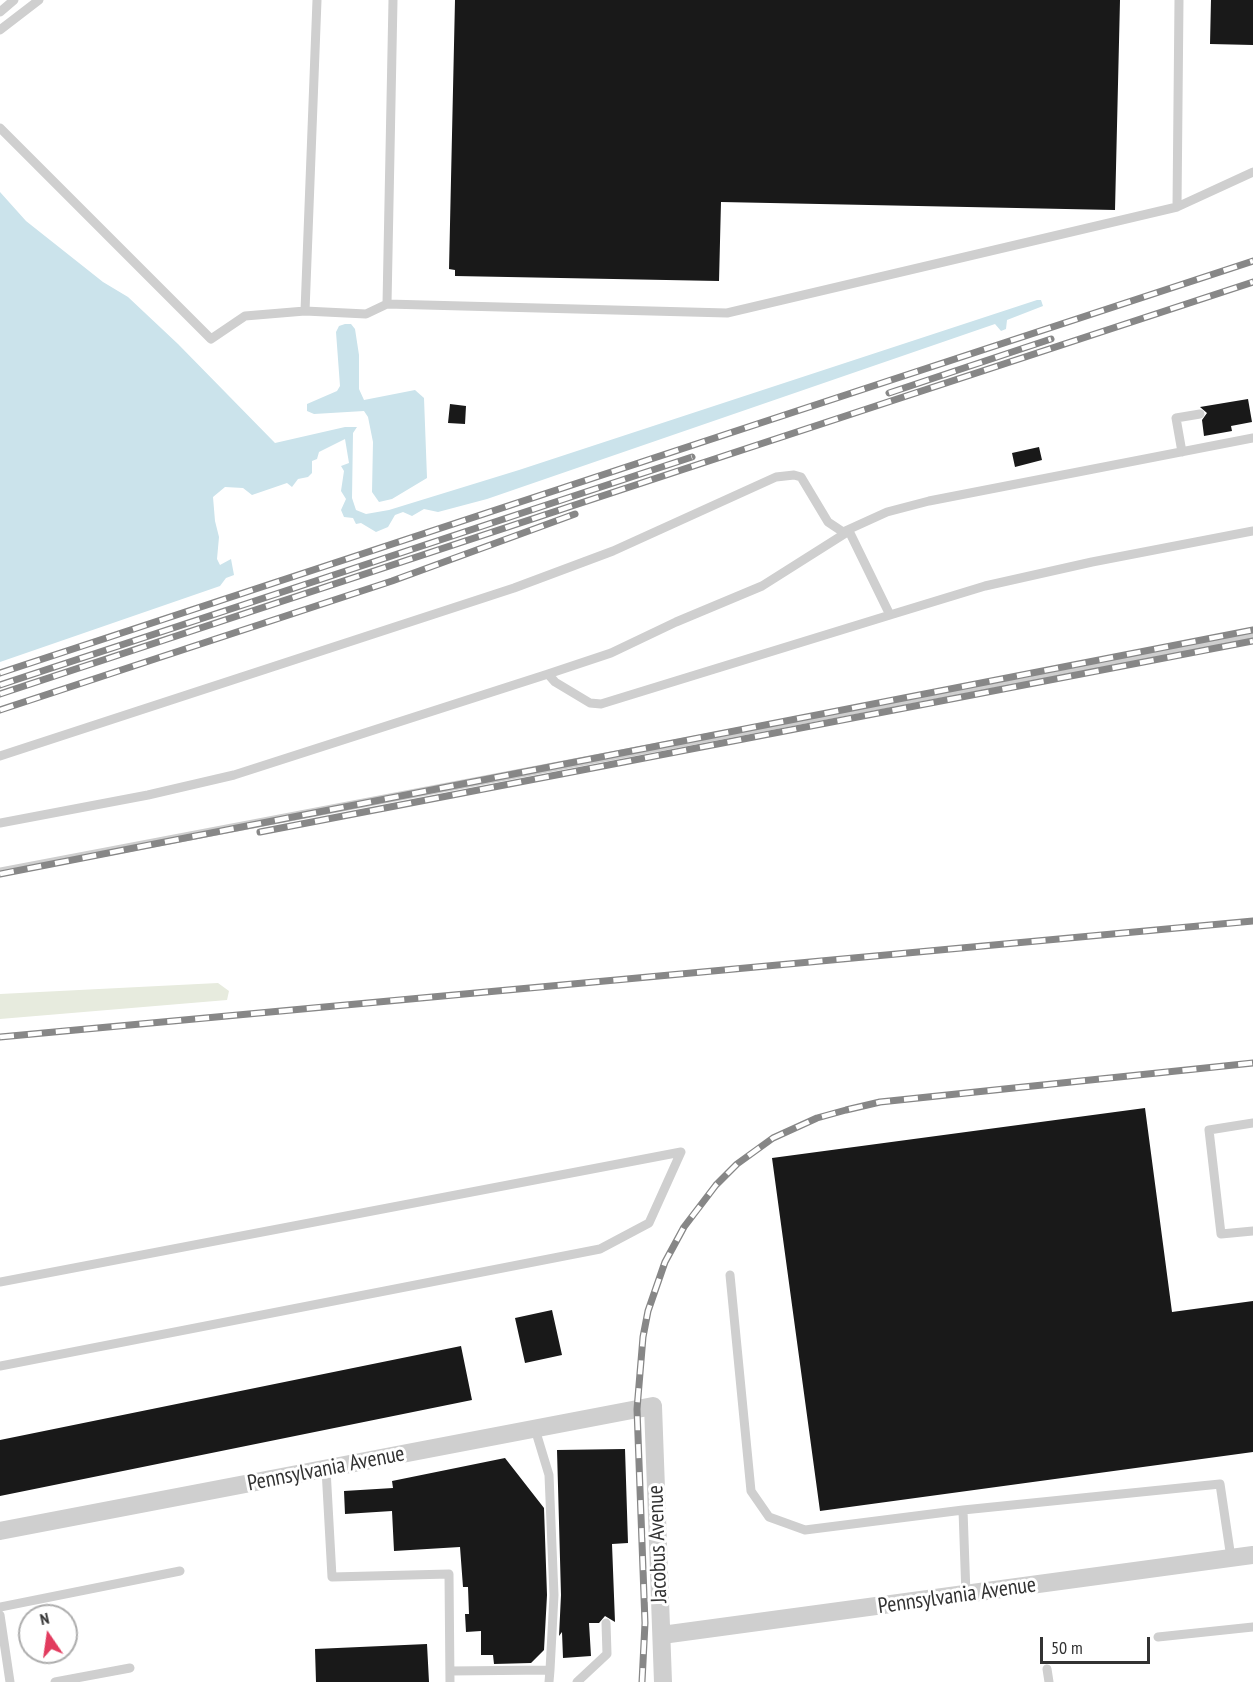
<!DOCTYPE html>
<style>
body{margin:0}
#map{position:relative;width:1253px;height:1682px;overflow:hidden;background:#fff;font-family:"PT Sans Narrow",sans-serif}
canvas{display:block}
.north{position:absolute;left:18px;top:1604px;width:60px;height:60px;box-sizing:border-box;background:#fff;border:2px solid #adadad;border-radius:50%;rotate:347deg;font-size:16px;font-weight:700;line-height:24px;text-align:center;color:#323232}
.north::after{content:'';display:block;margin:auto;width:21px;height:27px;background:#e23b5e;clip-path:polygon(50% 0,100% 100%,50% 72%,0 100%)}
.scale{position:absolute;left:1040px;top:1637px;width:110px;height:27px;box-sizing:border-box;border:3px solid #323232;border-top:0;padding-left:8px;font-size:18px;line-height:21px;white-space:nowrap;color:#323232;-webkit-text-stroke:4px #fff;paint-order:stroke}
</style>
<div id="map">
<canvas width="1253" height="1682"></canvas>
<div class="north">N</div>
<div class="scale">50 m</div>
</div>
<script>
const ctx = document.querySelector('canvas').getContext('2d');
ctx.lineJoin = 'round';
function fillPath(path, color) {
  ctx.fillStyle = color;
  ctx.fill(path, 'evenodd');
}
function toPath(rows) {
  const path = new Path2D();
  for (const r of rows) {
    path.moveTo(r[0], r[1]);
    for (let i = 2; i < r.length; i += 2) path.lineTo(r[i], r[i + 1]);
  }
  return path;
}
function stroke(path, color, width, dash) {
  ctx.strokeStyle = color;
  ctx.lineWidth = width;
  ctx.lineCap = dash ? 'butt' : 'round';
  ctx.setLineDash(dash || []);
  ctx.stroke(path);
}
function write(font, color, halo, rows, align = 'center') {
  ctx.font = font + ' "PT Sans Narrow",sans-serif';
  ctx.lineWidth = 6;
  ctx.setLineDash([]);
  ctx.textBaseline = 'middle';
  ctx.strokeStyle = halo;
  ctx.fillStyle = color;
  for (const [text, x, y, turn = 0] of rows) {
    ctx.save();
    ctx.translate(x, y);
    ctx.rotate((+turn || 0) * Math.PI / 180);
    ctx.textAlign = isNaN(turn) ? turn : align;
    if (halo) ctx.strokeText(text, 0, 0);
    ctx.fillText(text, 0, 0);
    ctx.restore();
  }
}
fillPath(toPath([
 [218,983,229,991,227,1000,0,1019,0,994]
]), '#e7ebde');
fillPath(toPath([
 [0,192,26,221,103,282,128,297,178,344,275,443,345,427,357,427,353,433,352,498,356,510,366,514,389,510,519,470,1037,300,1041,300,1043,306,1007,320,1006,329,1001,331,995,324,487,499,438,512,424,509,412,516,403,512,395,515,388,527,376,532,361,523,356,524,353,518,344,517,341,510,346,499,341,491,344,471,341,466,349,463,345,439,319,452,317,459,312,461,312,473,308,477,298,479,292,487,287,483,252,495,243,488,225,487,213,497,215,521,219,537,217,559,220,565,231,559,234,575,226,578,220,586,0,662],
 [345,324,351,324,355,329,359,355,359,389,364,400,415,390,424,398,427,478,392,499,379,502,372,492,373,442,368,417,364,411,314,414,307,411,307,404,337,391,340,386,336,332,339,326]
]), '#cbe3eb');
fillPath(toPath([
 [455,0,1120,0,1115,210,721,202,719,281,455,276,455,270,449,269],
 [1211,0,1253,0,1253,45,1210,44],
 [1248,399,1252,422,1231,426,1232,431,1204,436,1202,420,1207,413,1200,407],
 [450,404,466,406,465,424,448,423],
 [1039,447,1042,460,1015,467,1012,453],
 [1145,1108,1172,1312,1253,1301,1253,1452,820,1511,772,1158],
 [552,1310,562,1355,525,1363,515,1318],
 [461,1346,472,1400,0,1496,0,1440],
 [625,1449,628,1543,612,1544,615,1622,605,1616,599,1623,589,1623,591,1656,563,1658,562,1632,559,1636,561,1595,557,1450],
 [505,1458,544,1508,547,1595,544,1650,531,1663,494,1664,493,1655,481,1655,481,1631,466,1632,465,1614,469,1614,468,1587,463,1587,460,1547,394,1551,392,1511,345,1514,344,1491,393,1488,392,1481],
 [427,1644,429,1682,316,1682,315,1649]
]), '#191919');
stroke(toPath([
 [393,0,387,304,727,313,1177,207,1179,0],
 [0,12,14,0],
 [0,30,39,0],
 [0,128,211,339,245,316,305,311,366,314,387,304],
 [1177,207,1253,172],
 [305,311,317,0],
 [1182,452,1176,418,1200,414],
 [890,615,601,704,590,703,555,682,548,674,611,653,676,622,762,586,849,531,890,615,985,586,1092,562,1253,531],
 [0,756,514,588,613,551,776,477,794,475,801,477,828,522,843,532,887,512,929,501,1253,438],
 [0,823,148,795,234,775,548,674],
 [0,872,1253,634],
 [1253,1123,1209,1130,1221,1234,1253,1231],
 [730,1275,751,1491,769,1517,805,1530,963,1510,1220,1484,1231,1558],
 [0,1282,681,1152],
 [0,1366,600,1249,649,1223,681,1152],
 [535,1429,549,1475,554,1595,550,1670],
 [326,1469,332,1577,449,1574,450,1682],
 [963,1510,966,1595],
 [0,1607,180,1571],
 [0,1615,10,1682],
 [1158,1637,1253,1627],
 [1047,1669,1049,1682],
 [450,1671,550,1670,549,1682],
 [55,1682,130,1668],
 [577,1682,607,1654,606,1623]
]), '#cfcfcf', 9);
stroke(toPath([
 [0,1531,653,1406,663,1682],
 [662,1635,1253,1555]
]), '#cfcfcf', 18);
const rail = toPath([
 [889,393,1051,339],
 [0,673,1253,261],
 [0,685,692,457],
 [0,694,1253,282],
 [0,710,392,581,575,514],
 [260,832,1253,641],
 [0,874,1253,630],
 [0,1037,1253,921],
 [642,1682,645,1623,637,1409,643,1337,648,1311,665,1262,684,1227,716,1185,737,1164,773,1138,817,1118,846,1110,880,1102,1253,1063]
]);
stroke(rail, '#878787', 7);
stroke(rail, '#fff', 4.5, [14]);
write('22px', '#323232', '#fff', [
 ["Pennsylvania Avenue",326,1469,-11],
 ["Jacobus Avenue",658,1544,-92],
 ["Pennsylvania Avenue",957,1596,-8]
]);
</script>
